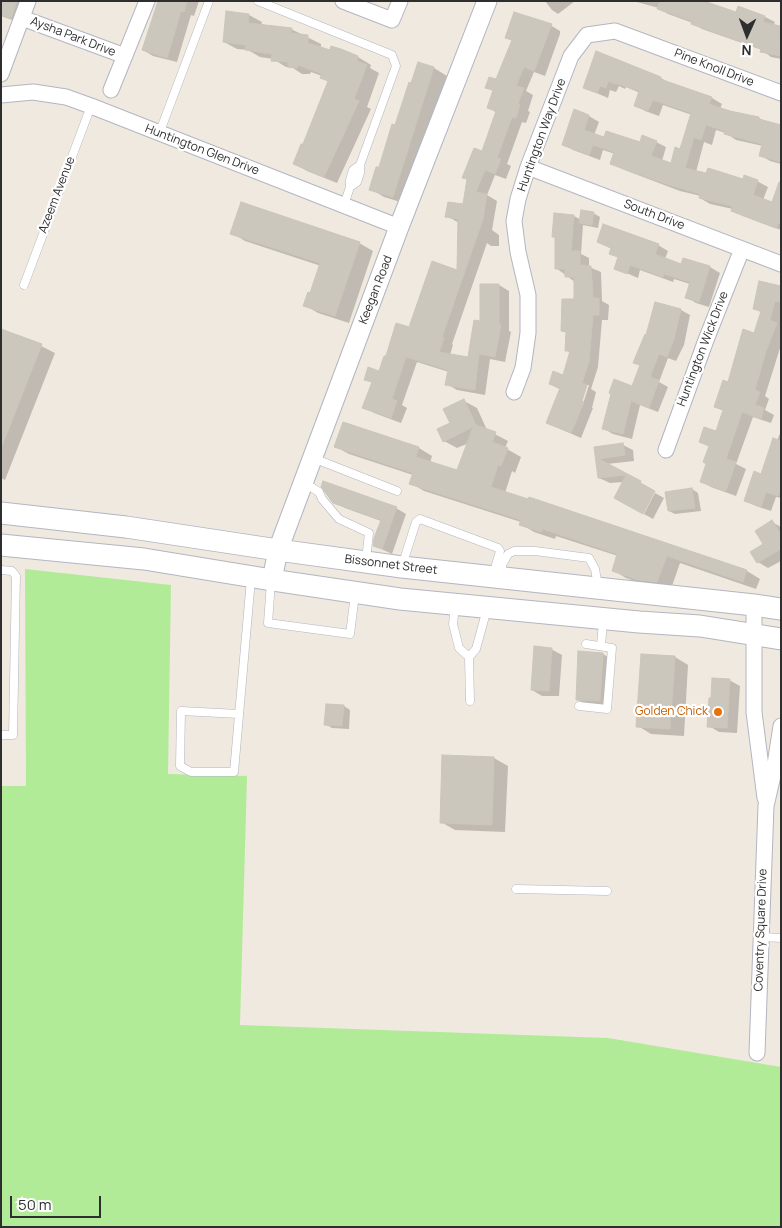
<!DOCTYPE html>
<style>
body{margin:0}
#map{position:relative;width:782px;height:1228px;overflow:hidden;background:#f0e9df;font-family:Manrope,sans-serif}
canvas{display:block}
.frame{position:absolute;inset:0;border:2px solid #2e2e2e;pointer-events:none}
.north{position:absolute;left:722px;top:10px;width:50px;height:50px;-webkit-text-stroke:4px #fff;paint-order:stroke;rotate:182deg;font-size:14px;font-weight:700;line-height:20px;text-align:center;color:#2e2e2e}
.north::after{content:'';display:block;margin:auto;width:18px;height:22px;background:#2e2e2e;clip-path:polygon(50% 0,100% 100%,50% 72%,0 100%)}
.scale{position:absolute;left:10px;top:1196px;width:91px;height:22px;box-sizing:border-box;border:2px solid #2e2e2e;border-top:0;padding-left:6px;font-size:15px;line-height:18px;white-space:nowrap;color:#2e2e2e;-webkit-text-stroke:4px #fff;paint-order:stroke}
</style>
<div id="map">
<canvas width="782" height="1228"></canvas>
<div class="frame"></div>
<div class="north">N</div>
<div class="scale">50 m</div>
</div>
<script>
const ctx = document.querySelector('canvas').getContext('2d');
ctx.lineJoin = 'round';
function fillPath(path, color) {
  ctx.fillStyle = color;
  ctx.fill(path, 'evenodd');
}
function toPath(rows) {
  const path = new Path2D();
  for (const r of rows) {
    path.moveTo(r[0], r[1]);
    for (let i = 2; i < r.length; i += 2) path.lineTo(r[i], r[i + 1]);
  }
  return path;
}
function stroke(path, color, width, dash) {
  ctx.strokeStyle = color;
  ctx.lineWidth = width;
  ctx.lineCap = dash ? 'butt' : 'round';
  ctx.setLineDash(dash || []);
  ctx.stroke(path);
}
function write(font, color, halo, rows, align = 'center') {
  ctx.font = font + ' Manrope,sans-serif';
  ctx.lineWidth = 4.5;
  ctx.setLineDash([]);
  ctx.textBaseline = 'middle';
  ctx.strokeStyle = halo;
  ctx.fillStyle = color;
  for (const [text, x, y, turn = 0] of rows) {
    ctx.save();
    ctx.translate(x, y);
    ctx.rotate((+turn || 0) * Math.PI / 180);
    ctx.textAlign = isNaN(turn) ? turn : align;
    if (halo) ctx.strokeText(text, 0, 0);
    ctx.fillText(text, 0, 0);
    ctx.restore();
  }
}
fillPath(toPath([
 [25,569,171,585,168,774,247,776,240,1025,608,1038,781,1067,781,1227,1,1227,1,786,26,786]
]), '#b1eb97');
fillPath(toPath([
 [1,1,30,1,21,23,1,16],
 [159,1,199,1,194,16,191,15,177,62,153,56,143,50],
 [545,1,575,1,558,14,552,10],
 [633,1,687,1,736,13,765,17,775,22,773,26,781,28,781,59,771,57,762,50,702,29,693,23,668,14,659,8],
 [249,15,262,22,261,26,291,29,321,44,321,48,358,57,371,65,370,68,379,73,367,107,371,109,337,183,307,171,294,163,303,146,329,82,322,77,322,76,311,72,310,74,302,74,293,68,286,67,273,59,260,57,248,50,237,49,224,42],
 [550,25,560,31,560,34,545,76,534,72,526,91,533,95,528,111,530,112,526,123,522,122,507,164,511,166,506,179,495,175,487,195,497,201,492,230,499,235,499,246,491,246,487,243,452,344,453,345,450,355,469,358,481,323,481,285,499,285,509,291,509,331,511,332,505,362,490,359,485,395,457,390,447,384,449,372,417,362,402,405,407,408,401,423,374,413,364,407,373,383,365,379,380,373,410,328,459,272,459,223,447,216,464,206,468,180,463,177,482,153,497,113,489,108,494,92,487,87,497,81,513,41,507,38],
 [597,53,661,78,671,84,712,98,722,104,720,109,759,118,767,123,781,127,781,164,770,161,760,155,763,146,736,140,726,133,716,130,712,145,704,142,696,172,743,180,757,181,768,187,763,200,773,203,781,198,781,230,743,216,733,209,710,204,700,198,701,196,680,191,622,169,611,163,615,154,603,150,600,160,573,150,563,144,589,116,599,122,594,135,605,138,641,144,656,142,666,147,662,161,672,164,680,150,692,115,663,105,659,116,645,111,635,105,640,93,626,87,625,89,619,86,616,92,610,90,608,98,585,88],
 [434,68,447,76,407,204,384,197,371,189,412,84],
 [593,213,600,217,598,228,583,225,581,254,589,258,589,267,601,272,602,301,609,305,608,320,602,320,598,367,591,389,596,392,592,408,593,408,581,438,547,423,561,390,550,384,564,376,571,353,566,350,567,333,563,331,575,301,575,282,556,268,557,238,554,236,555,214,574,216,581,220],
 [586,385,589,385,582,407,579,407],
 [232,233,359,243,373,251,349,323,318,313,305,305,311,294,321,266,245,241],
 [598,242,658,245,668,251,665,259,682,265,710,267,720,273,709,307,696,303,686,297,690,284,674,279,673,282,640,270,638,278,615,268,619,258,610,253,612,249],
 [781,288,781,345,765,396,769,399,765,410,774,415,771,423,753,417,736,464,746,469,736,496,711,487,701,481,707,464,710,447,701,442,716,433,724,411,716,406,755,335,762,313,754,308],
 [656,303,681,310,690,315,684,345,676,361,668,358,659,382,668,387,658,412,640,405,632,439,613,434,604,429,633,388,641,366,635,362,647,336],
 [1,330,41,346,55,353,5,480,1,478],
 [464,401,477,408,487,430,508,441,505,448,521,457,515,473,512,471,505,493,529,501,529,498,747,571,760,579,756,589,680,563,671,589,652,587,626,578,613,570,618,556,556,536,555,539,534,532,521,524,521,522,424,491,411,483,413,475,349,454,336,447,343,424,419,448,432,456,430,463,458,472,469,443,457,448,444,441],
 [781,431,781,498,776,497,771,511,756,506,745,500,762,475],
 [623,445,633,450,634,461,607,464,650,488,650,490,624,482,610,483,599,478,596,448],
 [692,489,698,493,701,511,675,514,669,511],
 [655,493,664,498,653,519,644,514],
 [334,502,396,508,406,514,392,554,375,546,381,521,345,508],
 [772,522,781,527,781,561,768,568,758,562],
 [551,649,562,655,559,696,542,696,532,690],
 [603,654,613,660,610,706,587,705,577,699],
 [675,657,688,665,684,736,651,734,638,726],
 [729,680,740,686,737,733,719,732,709,726,713,699],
 [344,706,350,710,349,729,332,728,325,724],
 [444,756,494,758,508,766,505,832,455,830,441,822]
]), '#0003');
const building = toPath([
 [1,1,17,1,11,18,1,15,1,1],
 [158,1,187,1,184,12,181,11,167,58,142,50,158,1],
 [660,1,704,1,736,12,738,6,765,16,763,22,780,26,779,35,781,35,781,56,760,52,761,49,691,24,692,21,657,9,660,1],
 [226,11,249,14,248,23,292,28,291,33,308,35,308,43,330,50,331,46,341,49,358,56,357,61,367,65,354,99,359,101,324,177,293,164,301,144,303,144,328,81,320,78,322,74,298,65,297,68,288,67,288,62,271,61,272,54,245,50,246,45,223,42,226,11],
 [514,12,552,24,534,71,524,67,516,86,524,88,518,104,520,105,516,118,512,117,497,158,501,159,495,174,485,170,476,192,487,194,483,219,442,337,444,338,439,352,468,357,474,320,480,321,480,284,499,284,499,325,501,325,495,357,479,354,475,390,445,385,448,370,406,357,392,399,397,401,391,418,362,408,372,382,364,380,368,367,379,371,384,356,386,356,396,323,409,327,432,261,457,270,458,219,445,217,448,202,463,204,467,179,462,178,474,148,482,151,496,111,487,108,493,90,485,88,489,77,496,79,512,40,505,38,514,12],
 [596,51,661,77,660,79,712,97,709,104,730,111,759,117,759,119,781,125,781,162,759,156,762,144,724,134,725,131,706,125,701,140,694,137,685,168,706,173,708,168,743,179,744,175,758,180,753,195,772,202,779,182,781,182,781,224,778,223,776,228,765,224,731,211,732,206,699,198,700,194,669,185,610,164,614,152,593,145,589,155,562,145,574,109,589,115,584,130,604,137,606,131,640,142,642,135,657,141,651,156,671,163,675,147,680,149,691,113,653,100,648,111,634,106,639,91,615,83,615,84,608,81,606,88,600,86,597,93,583,88,596,51],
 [418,62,434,67,393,197,369,190,376,167,379,167,392,124,395,125,409,82,411,83,418,62],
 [241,202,360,242,335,316,303,306,308,292,310,293,320,263,230,234,241,202],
 [581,210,594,212,592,225,579,223,581,210],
 [554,213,574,215,571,251,580,251,580,265,591,266,593,298,599,298,599,315,593,315,589,362,582,383,587,385,582,401,584,402,571,433,546,423,560,388,549,384,553,371,563,375,570,351,565,351,566,332,561,331,562,299,574,299,574,277,565,277,565,269,555,269,555,237,552,237,554,213],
 [603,224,659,244,655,254,681,264,683,258,710,266,699,302,685,298,690,282,664,274,663,277,630,265,627,274,614,269,618,257,609,254,611,248,597,242,603,224],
 [759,281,781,286,781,302,775,301,770,320,777,323,766,351,755,390,760,392,755,405,764,408,761,419,742,412,726,459,736,462,726,491,700,482,706,464,703,462,709,446,699,442,704,427,716,431,723,410,714,407,723,380,728,382,743,329,754,333,761,311,753,309,759,281],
 [655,302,681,309,674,339,667,357,659,354,650,377,659,380,649,408,631,401,623,434,602,429,611,394,609,393,614,379,632,386,640,365,633,363,645,334,646,335,655,302],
 [1,329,42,344,2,446,1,446,1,329],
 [464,399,476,425,496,432,492,442,508,448,501,466,498,465,491,487,528,499,529,497,747,570,743,582,667,556,657,582,638,580,612,571,617,554,543,529,541,532,519,525,521,520,409,484,413,473,334,447,343,422,419,447,416,457,457,470,473,427,443,442,437,429,450,423,443,409,464,399],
 [773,438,781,441,781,489,778,496,766,492,761,507,744,501,754,471,761,474,773,438],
 [623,443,625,455,599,459,641,481,640,483,655,491,643,514,614,498,626,475,598,478,594,447,623,443],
 [323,481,397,507,382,549,373,546,374,538,381,520,333,503,321,487,323,481],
 [692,488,695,508,668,511,665,492,692,488],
 [772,520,781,534,781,549,757,563,750,552,763,544,755,531,772,520],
 [534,646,552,648,549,691,531,690,534,646],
 [578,651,603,653,600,701,576,700,578,651],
 [641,654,675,656,670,729,636,727,641,654],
 [712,678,730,679,727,728,707,727,709,698,711,698,712,678],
 [326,704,344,705,342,726,324,725,326,704],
 [442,755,494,757,492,825,440,823,442,755]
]);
fillPath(building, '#cbc7bd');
stroke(building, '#ccc5b8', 1);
const service = toPath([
 [258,1,392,55,396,66,360,165,360,173,357,182,350,187],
 [159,134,209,1],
 [344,205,350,187,350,180,353,170,360,165],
 [24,285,91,106],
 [313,458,397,491],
 [304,485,311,487,319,492,322,499,339,519,369,533,366,560],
 [402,566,416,522,420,519,498,548,500,551,493,575],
 [1,570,12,571,16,576,13,735,1,735],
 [502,577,502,565,508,554,514,551,535,551,589,558,595,569,598,586],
 [271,582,268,623,350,634,355,594],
 [455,606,453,624,459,648,469,657,476,649,487,609],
 [601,646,603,621],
 [469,657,470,701],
 [579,706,607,709,612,648,586,644],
 [239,714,181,711,180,766,191,772,234,772,251,579],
 [516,889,607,891],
 [761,937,781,938]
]);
const minor = toPath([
 [343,1,392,20,400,1],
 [22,18,125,56],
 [1,74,28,1],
 [111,90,147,1],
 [1,95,33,92,66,97,91,106,399,227],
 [528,167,781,264],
 [514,392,523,368,528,333,528,295,518,252,514,221,518,199,528,167,571,56,587,35,615,31,781,93],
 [666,450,706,340,742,249],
 [754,605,754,712,765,798],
 [757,1053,766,806,774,771,781,726]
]);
const tertiary = toPath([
 [272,580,278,550,399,227,487,1]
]);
const secondary = toPath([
 [1,513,126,527,278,550,402,567,754,605,781,609],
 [1,545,144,559,272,580,400,599,639,622,700,626,781,639]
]);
stroke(service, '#b3b5c2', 9);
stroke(minor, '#b3b5c2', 17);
stroke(tertiary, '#b3b5c2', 21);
stroke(secondary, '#b3b5c2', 23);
stroke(service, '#fff', 8);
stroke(minor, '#fff', 15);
stroke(tertiary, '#fff', 19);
stroke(secondary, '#fff', 21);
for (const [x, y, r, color] of [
 [718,712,5,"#e8710a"]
]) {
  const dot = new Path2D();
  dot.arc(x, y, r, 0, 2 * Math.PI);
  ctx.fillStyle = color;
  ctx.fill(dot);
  stroke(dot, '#fff', 2);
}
write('12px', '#2e2e2e', '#fff', [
 ["Aysha Park Drive",73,37,21],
 ["Pine Knoll Drive",714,68,21],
 ["Huntington Way Drive",542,135,-70],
 ["Huntington Glen Drive",202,150,21],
 ["Azeem Avenue",57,195,-69],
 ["South Drive",654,215,21],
 ["Keegan Road",376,290,-69],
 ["Huntington Wick Drive",703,349,-69],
 ["Bissonnet Street",391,565,7],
 ["Coventry Square Drive",761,930,-88]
]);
write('12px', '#c56008', '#fff', [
 ["Golden Chick",708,712]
], 'right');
</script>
